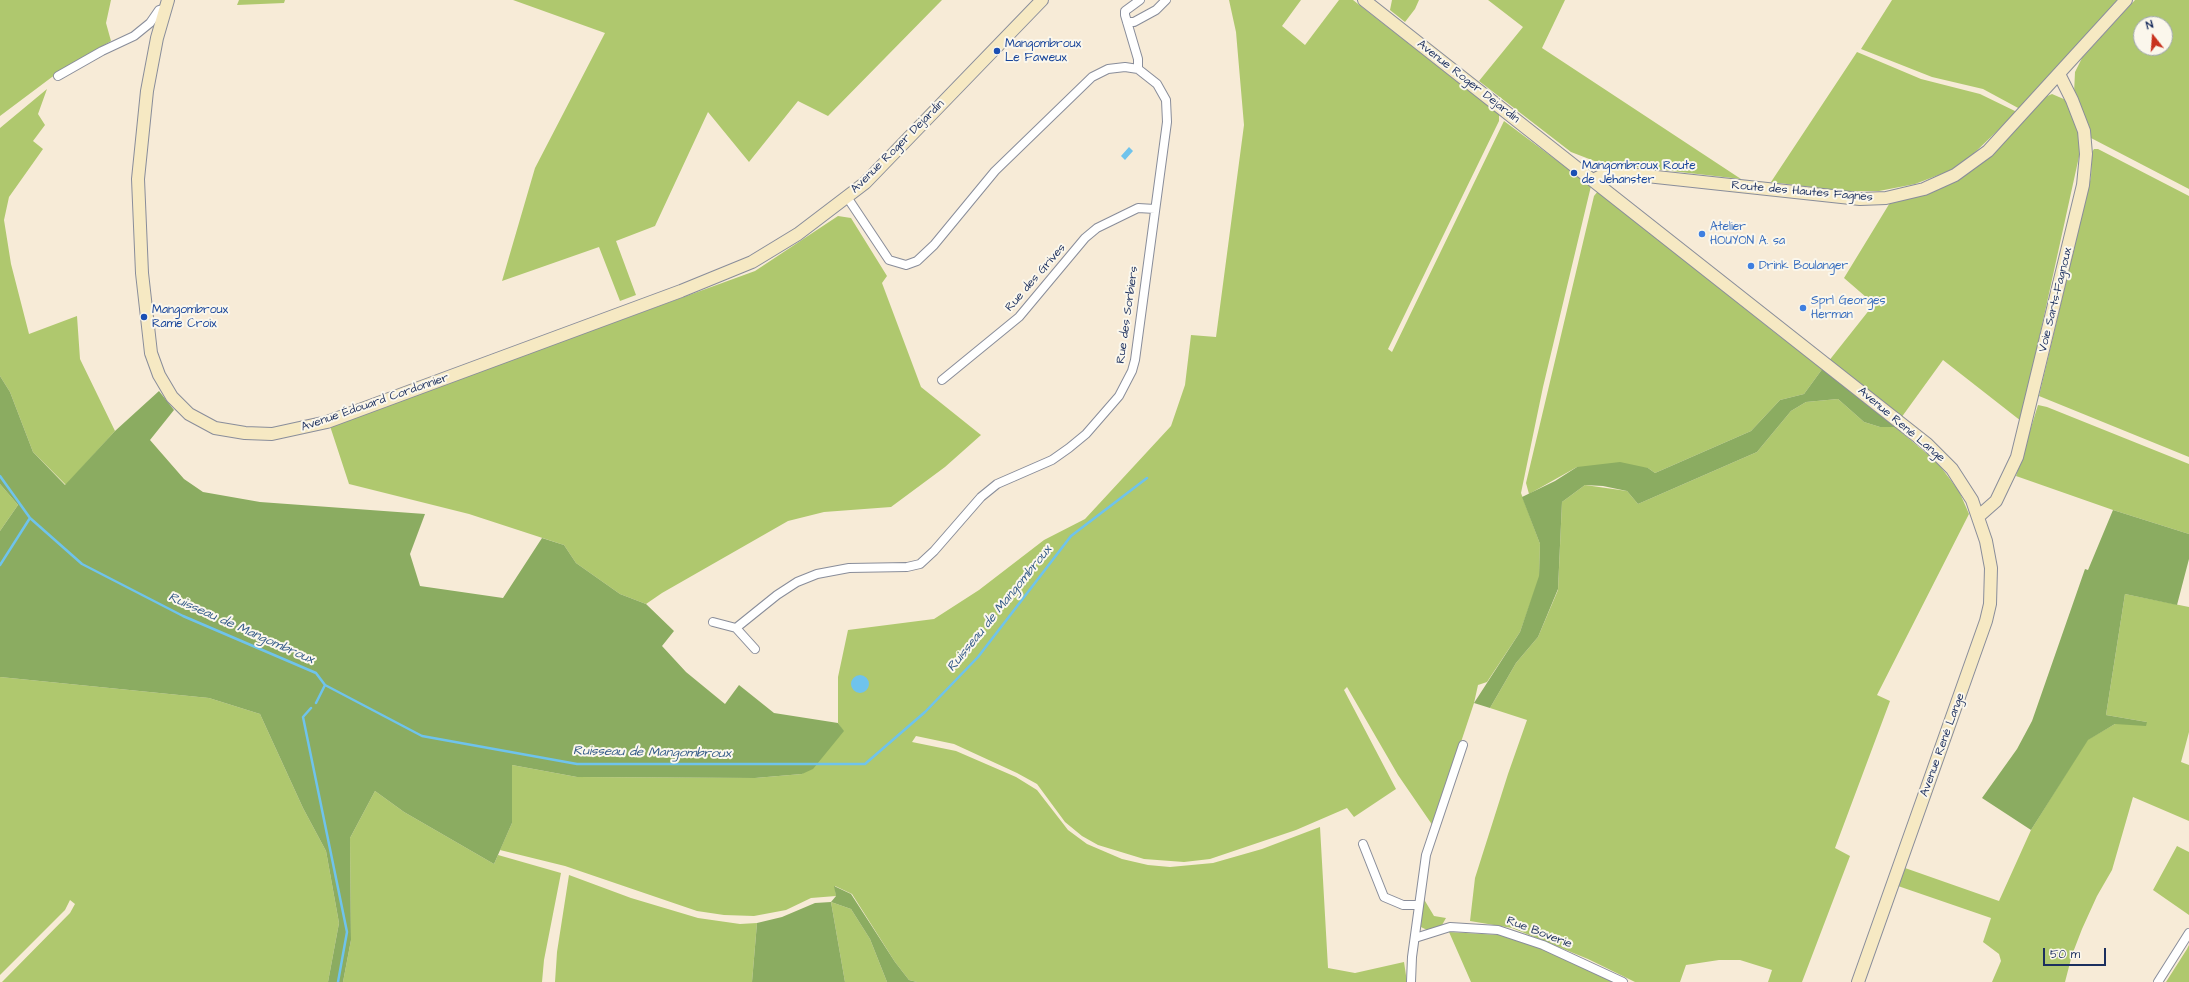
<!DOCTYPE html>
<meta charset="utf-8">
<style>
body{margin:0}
#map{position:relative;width:2189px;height:982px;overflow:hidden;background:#f7ebd7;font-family:"Architects Daughter",sans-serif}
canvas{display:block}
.north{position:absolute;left:2133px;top:16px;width:40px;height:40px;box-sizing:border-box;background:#fbf7ec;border:1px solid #a1a7b3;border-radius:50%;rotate:343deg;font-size:11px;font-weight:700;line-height:16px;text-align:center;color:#1b2f5e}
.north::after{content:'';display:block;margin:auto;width:14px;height:18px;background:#c8321e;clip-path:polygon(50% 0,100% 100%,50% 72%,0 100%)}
.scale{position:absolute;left:2043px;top:948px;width:63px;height:18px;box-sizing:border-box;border:2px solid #1b2f5e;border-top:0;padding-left:5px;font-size:12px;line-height:14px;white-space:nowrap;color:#1b2f5e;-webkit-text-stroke:3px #fbf7ec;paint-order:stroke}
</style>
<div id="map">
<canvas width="2189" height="982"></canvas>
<div class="north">N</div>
<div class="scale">50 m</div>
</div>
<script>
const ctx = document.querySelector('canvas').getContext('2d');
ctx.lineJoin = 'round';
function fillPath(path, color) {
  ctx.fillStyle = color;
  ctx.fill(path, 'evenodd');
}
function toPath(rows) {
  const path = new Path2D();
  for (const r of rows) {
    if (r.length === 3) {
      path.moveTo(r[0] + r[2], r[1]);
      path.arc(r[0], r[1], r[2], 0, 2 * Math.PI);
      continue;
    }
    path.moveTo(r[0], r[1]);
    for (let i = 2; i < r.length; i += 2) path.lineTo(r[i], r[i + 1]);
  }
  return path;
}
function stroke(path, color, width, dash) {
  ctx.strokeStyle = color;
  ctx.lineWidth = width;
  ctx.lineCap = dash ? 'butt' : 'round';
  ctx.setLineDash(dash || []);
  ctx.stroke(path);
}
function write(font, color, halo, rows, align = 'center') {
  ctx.font = font + ' "Architects Daughter",sans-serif';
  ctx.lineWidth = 4;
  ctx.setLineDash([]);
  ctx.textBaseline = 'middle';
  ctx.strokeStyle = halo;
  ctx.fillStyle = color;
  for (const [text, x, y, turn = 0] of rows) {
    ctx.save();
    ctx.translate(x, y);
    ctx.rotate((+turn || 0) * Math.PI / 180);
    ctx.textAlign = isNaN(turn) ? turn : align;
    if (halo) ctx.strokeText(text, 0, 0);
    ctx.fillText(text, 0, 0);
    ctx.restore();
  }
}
fillPath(toPath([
 [0,0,111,0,106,23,111,41,52,77,0,116],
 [239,0,285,0,284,3,237,5],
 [513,0,942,0,828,116,798,101,749,162,708,112,655,226,616,241,636,295,620,301,599,247,502,281,535,168,605,33],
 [1229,0,1301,0,1282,26,1305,45,1339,0,1353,0,1499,114,1499,121,1388,349,1392,352,1504,121,1591,186,1543,387,1521,493,1540,544,1539,579,1520,632,1487,682,1478,685,1474,703,1433,826,1398,775,1347,687,1344,690,1396,789,1354,817,1347,808,1296,830,1210,859,1184,862,1144,859,1098,845,1082,836,1065,822,1037,784,1017,773,954,744,916,736,912,742,956,751,1016,777,1037,790,1068,830,1087,844,1122,859,1148,865,1170,867,1213,863,1262,849,1320,827,1328,968,1355,973,1404,962,1407,982,917,982,909,980,895,962,852,894,835,886,836,896,811,898,786,910,754,916,724,915,697,911,565,866,500,850,512,823,512,765,577,777,755,778,802,774,843,731,838,723,838,677,848,630,934,619,979,590,1044,540,1085,519,1171,426,1185,385,1191,335,1216,337,1244,125,1236,32],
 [1392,0,1419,0,1415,9,1405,22,1390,10],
 [1488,0,1565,0,1542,48,1741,179,1619,165,1597,162,1571,152,1479,81,1523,27],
 [1892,0,2117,0,2020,109,1983,89,1932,77,1861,49],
 [2135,0,2189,0,2189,189,2091,138,2074,94,2075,72,2082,58],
 [2141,24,2165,24,2165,48,2141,48],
 [1857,52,1921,79,1980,94,2017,112,1969,158,1949,171,1915,184,1879,191,1843,191,1771,182],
 [47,89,38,114,45,125,33,141,43,149,9,197,4,220,11,264,29,334,77,316,80,359,115,431,66,485,33,452,10,392,0,376,0,128],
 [2052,94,2066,100,2078,127,2080,152,2021,421,1943,360,1901,418,1828,362,1874,304,1844,278,1891,201,1945,184,2043,98],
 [2094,149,2098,149,2189,196,2189,457,2039,396,2091,177,2092,152],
 [1598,191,1778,335,1823,368,1804,394,1780,400,1751,431,1655,473,1648,468,1577,467,1529,494,1526,483,1594,196],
 [838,216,851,218,887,276,882,283,921,387,981,435,945,467,891,507,824,512,788,521,662,593,646,604,620,594,576,563,564,545,469,514,349,484,330,426,755,271],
 [1838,399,1864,422,1880,427,1895,427,1937,462,1959,491,1969,514,1877,695,1890,701,1835,848,1850,856,1802,982,1768,982,1772,970,1740,960,1719,960,1686,965,1680,982,1635,982,1588,959,1512,928,1470,921,1475,878,1508,774,1527,720,1490,708,1516,663,1538,637,1558,590,1562,502,1585,485,1627,491,1638,504,1757,452,1791,411,1806,402],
 [2038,405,2047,407,2189,464,2189,534,2113,510,2016,476],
 [0,484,18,505,0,531],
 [2125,594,2189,607,2189,732,2181,762,2189,765,2189,821,2133,797,2112,870,2097,896,2082,929,2072,955,2065,982,1992,982,2001,961,1999,954,1983,942,1991,918,1898,886,1905,868,1999,901,2031,830,2087,740,2115,724,2147,722,2106,715],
 [0,677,209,698,260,714,303,808,326,851,339,923,328,982,2,982,70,913,75,904,70,900,65,910,0,975],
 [375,791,404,812,494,864,498,855,561,873,544,960,542,982,343,982,351,940,350,838],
 [2177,846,2189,852,2189,915,2153,890],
 [569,875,631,898,698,918,740,924,757,923,752,982,555,982,557,952],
 [1422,896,1434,916,1446,918,1442,925,1427,930,1421,927],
 [831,902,851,909,870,939,887,982,845,982],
 [1449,932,1500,935,1545,950,1616,982,1471,982],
 [2189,945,2189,982,2166,982,2187,949]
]), '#afc86e');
fillPath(toPath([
 [1823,368,1895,427,1880,427,1864,422,1838,399,1806,402,1791,411,1757,452,1638,504,1627,491,1603,486,1585,485,1562,502,1558,589,1538,637,1516,663,1490,708,1474,703,1520,632,1539,576,1540,544,1522,497,1555,481,1577,467,1620,462,1648,468,1655,473,1751,431,1780,400,1804,394],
 [0,376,10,392,33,452,65,485,115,431,159,391,174,410,150,440,184,479,203,492,260,502,425,514,410,554,420,586,503,598,542,538,564,545,576,563,620,594,646,604,674,631,662,646,686,672,725,704,739,685,774,713,838,723,844,731,813,769,802,774,755,778,577,777,512,765,512,823,494,864,404,812,375,791,350,838,351,940,343,982,328,982,339,923,326,851,303,808,260,714,209,698,0,677,0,531,18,505,0,484],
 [2113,510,2189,534,2189,559,2177,605,2125,594,2106,715,2147,722,2146,726,2115,724,2088,740,2031,830,1982,798,2017,749,2032,721,2085,569,2088,570],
 [834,886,851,894,895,962,909,980,917,982,887,982,870,939,851,909,831,902,845,982,752,982,757,923,782,917,815,903,831,902,836,896]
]), '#8bac61');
fillPath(toPath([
 [1129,147,1133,151,1125,160,1121,156],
 [860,684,9]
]), '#6fc3ec');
stroke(toPath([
 [0,476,30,518,82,564,183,616,316,673,325,685,422,736,577,764,865,764,925,712,978,657,1071,536,1147,478],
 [0,565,30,518],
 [316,703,325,685],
 [311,708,303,717,347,932,338,982]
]), '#6fc3ec', 2.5);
const street = toPath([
 [1127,22,1134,22,1156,10,1166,0],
 [1138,69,1138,59,1125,15,1125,11,1140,0],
 [58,76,102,51,134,36,150,23,159,10,166,8],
 [942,380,1019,317,1085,238,1097,228,1138,208,1155,209],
 [713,622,736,628,755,649],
 [736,628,777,595,797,582,817,574,849,568,907,567,920,564,934,551,981,497,997,484,1052,460,1069,448,1086,434,1119,396,1132,371,1135,360,1167,122,1166,100,1157,84,1138,69,1125,67,1108,69,1092,77,995,171,934,245,917,261,906,265,889,260,847,197],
 [1363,844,1384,897,1403,905,1418,905],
 [1415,938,1450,927,1498,930,1543,945,1623,982],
 [1411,982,1412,957,1426,855,1463,745],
 [2158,982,2189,933]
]);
const secondary = toPath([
 [168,0,157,38,147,91,138,179,142,273,151,353,159,375,172,397,189,414,215,428,245,433,272,434,327,422,681,291,752,262,798,234,865,183,1042,0],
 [1364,0,1927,444,1952,469,1972,500,1986,541,1991,568,1990,604,1986,621,1858,982],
 [1593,180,1605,174,1619,173,1860,199,1886,198,1924,189,1955,175,1988,151,2126,0],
 [1979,516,1996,501,2017,457,2083,185,2086,154,2084,131,2072,100,2059,74]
]);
stroke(street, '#898d9a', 10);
stroke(secondary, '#898d9a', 14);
stroke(street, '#fff', 8);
stroke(secondary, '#f6e9c3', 12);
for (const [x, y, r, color] of [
 [997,51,4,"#1a4fb4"],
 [1574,173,4,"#1a4fb4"],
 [1702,234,4,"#3f7fe0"],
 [1751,266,4,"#3f7fe0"],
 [1803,308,4,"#3f7fe0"],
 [144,317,4,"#1a4fb4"]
]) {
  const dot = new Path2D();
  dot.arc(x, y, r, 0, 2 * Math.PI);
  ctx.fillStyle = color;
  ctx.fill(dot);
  stroke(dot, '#fbf7ec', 1.5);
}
write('12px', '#164399', '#fbf7ec', [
 ["Mangombroux",1005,44],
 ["Le Faweux",1005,58],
 ["Mangombroux Route",1582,166],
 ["de Jehanster",1582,180],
 ["Mangombroux",152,310],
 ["Rame Croix",152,324]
], 'left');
write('12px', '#1b2f5e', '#fbf7ec', [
 ["Avenue Roger Dejardin",1468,82,38],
 ["Avenue Roger Dejardin",898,147,-45],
 ["Route des Hautes Fagnes",1802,192,5],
 ["Rue des Grives",1036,278,-49],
 ["Voie Sarts-Fagnoux",2056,300,-76],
 ["Rue des Sorbiers",1128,315,-82],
 ["Avenue Édouard Cordonnier",375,403,-19],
 ["Avenue René Lange",1901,425,40],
 ["Avenue René Lange",1943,745,-70],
 ["Rue Boverie",1539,933,21]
]);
write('12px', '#366cbe', '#fbf7ec', [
 ["Atelier",1710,227],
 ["HOUYON A. sa",1710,241],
 ["Drink Boulanger",1759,266],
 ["Sprl Georges",1811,301],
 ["Herman",1811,315]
], 'left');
write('italic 13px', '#345b89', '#fbf7ec', [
 ["Ruisseau de Mangombroux",1000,609,-51],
 ["Ruisseau de Mangombroux",241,629,24],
 ["Ruisseau de Mangombroux",652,753,1]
]);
</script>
